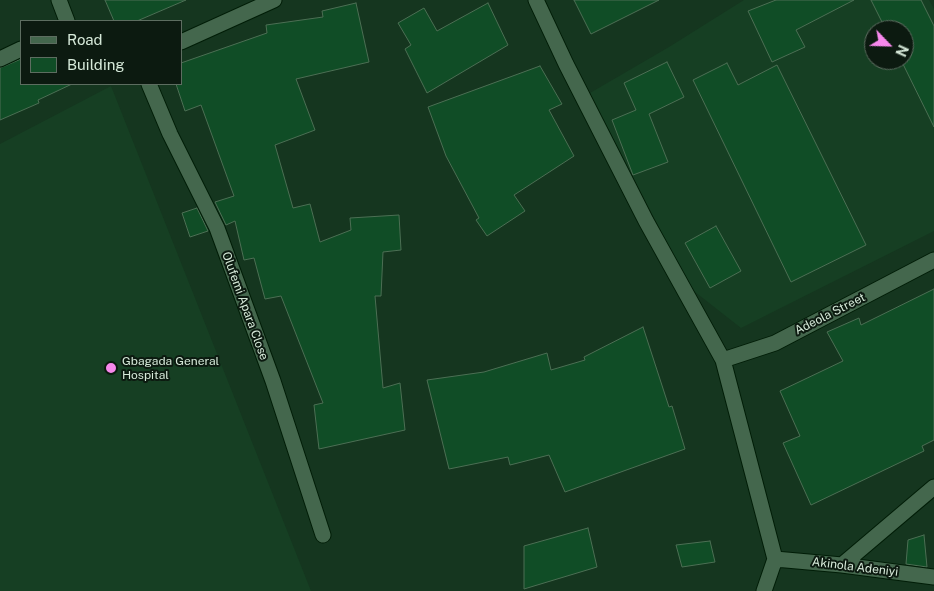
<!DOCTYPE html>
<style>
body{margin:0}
#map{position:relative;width:934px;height:591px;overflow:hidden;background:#15361f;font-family:"Public Sans",sans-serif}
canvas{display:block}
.legend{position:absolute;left:20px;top:20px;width:162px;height:65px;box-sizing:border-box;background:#0c1a10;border:1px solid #5d6d60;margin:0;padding:6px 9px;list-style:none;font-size:15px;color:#d6e9d9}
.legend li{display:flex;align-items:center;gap:10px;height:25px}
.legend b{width:25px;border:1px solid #5d6d60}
.north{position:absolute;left:864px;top:20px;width:50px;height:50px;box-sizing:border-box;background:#0c1a10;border:1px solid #5d6d60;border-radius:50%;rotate:114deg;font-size:14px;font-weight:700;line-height:20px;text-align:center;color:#d6e9d9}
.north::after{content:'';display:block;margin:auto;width:18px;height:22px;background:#f788ec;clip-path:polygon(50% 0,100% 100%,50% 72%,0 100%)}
</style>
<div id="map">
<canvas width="934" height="591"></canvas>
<ul class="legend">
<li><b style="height:6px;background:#44674d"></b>Road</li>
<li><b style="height:14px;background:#104d26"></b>Building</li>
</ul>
<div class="north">N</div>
</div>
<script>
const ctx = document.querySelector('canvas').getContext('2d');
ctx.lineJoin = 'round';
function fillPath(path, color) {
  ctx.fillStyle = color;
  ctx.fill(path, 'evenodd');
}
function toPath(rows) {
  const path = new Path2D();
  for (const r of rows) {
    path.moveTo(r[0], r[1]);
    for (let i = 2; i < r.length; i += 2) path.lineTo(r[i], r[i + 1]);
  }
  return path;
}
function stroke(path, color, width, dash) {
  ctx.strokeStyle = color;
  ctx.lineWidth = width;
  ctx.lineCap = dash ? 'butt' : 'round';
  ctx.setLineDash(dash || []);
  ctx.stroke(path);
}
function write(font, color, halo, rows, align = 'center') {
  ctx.font = font + ' "Public Sans",sans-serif';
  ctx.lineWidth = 4;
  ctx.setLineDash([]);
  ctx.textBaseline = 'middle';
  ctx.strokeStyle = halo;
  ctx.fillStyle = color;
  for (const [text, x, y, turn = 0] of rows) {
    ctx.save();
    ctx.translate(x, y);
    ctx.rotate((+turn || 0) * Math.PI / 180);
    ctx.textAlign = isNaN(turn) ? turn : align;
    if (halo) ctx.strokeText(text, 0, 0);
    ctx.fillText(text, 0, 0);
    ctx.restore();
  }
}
fillPath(toPath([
 [744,0,929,0,934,9,934,231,741,328,690,288,590,93,669,47],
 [874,30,904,30,904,60,874,60],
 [111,86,311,591,0,591,0,144]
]), '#163f23');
const building = toPath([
 [105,0,186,0,137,21,114,21,105,0],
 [574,0,659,0,591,34,574,0],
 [776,0,854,0,796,30,805,47,772,62,748,11,776,0],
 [871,0,921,0,934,26,934,127,901,60,904,60,904,30,886,30,871,0],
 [356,3,369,62,296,79,315,130,275,145,293,208,310,204,320,242,351,230,350,218,399,215,401,250,383,252,381,296,375,296,383,388,400,383,405,430,319,449,314,405,323,403,281,296,265,299,254,258,244,260,235,221,226,225,215,202,234,196,201,105,185,111,176,84,181,84,181,63,267,33,266,25,323,17,322,11,356,3],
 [488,3,508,45,427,93,405,49,411,45,398,23,424,8,437,31,488,3],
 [21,59,21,84,72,84,38,100,39,103,0,120,0,68,21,59],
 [667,62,684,97,649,114,668,162,633,175,612,120,636,110,624,83,667,62],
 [727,63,738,85,777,65,866,245,791,282,693,80,727,63],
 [540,66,562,104,549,110,574,156,514,195,525,211,487,236,476,220,479,218,446,156,428,107,540,66],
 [197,208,208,231,190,237,182,213,197,208],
 [716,226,741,271,710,288,685,243,716,226],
 [934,289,934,440,922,446,924,451,811,505,783,443,800,436,780,391,843,361,827,332,859,318,861,325,934,289],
 [643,327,669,407,672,406,685,449,565,492,549,455,510,465,508,457,449,469,427,380,484,372,547,353,551,370,585,360,584,357,643,327],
 [588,528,597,567,524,589,524,546,588,528],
 [924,535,927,567,906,564,908,540,924,535],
 [710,541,715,562,682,567,676,545,710,541]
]);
fillPath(building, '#104d26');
stroke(building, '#4c6f54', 1);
const minor = toPath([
 [59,0,67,21],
 [536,0,566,64,646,221,723,360,775,559,764,591],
 [181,42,274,0],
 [0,59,21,49],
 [149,84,170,134,217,228,273,381,323,535],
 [723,360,775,343,934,260],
 [775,559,842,565,934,577],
 [842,565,934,487]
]);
stroke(minor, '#001d07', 17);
stroke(minor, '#44674d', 15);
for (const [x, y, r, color] of [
 [111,368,6,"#f788ec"]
]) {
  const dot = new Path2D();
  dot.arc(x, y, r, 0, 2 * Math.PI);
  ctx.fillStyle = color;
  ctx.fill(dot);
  stroke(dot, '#0c1a10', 2);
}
write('12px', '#d6e9d9', '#0c1a10', [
 ["Olufemi Apara Close",245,306,70],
 ["Adeola Street",830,314,-27],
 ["Akinola Adeniyi",855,567,7]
]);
write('12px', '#d6e9d9', '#0c1a10', [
 ["Gbagada General",122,361],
 ["Hospital",122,375]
], 'left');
</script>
